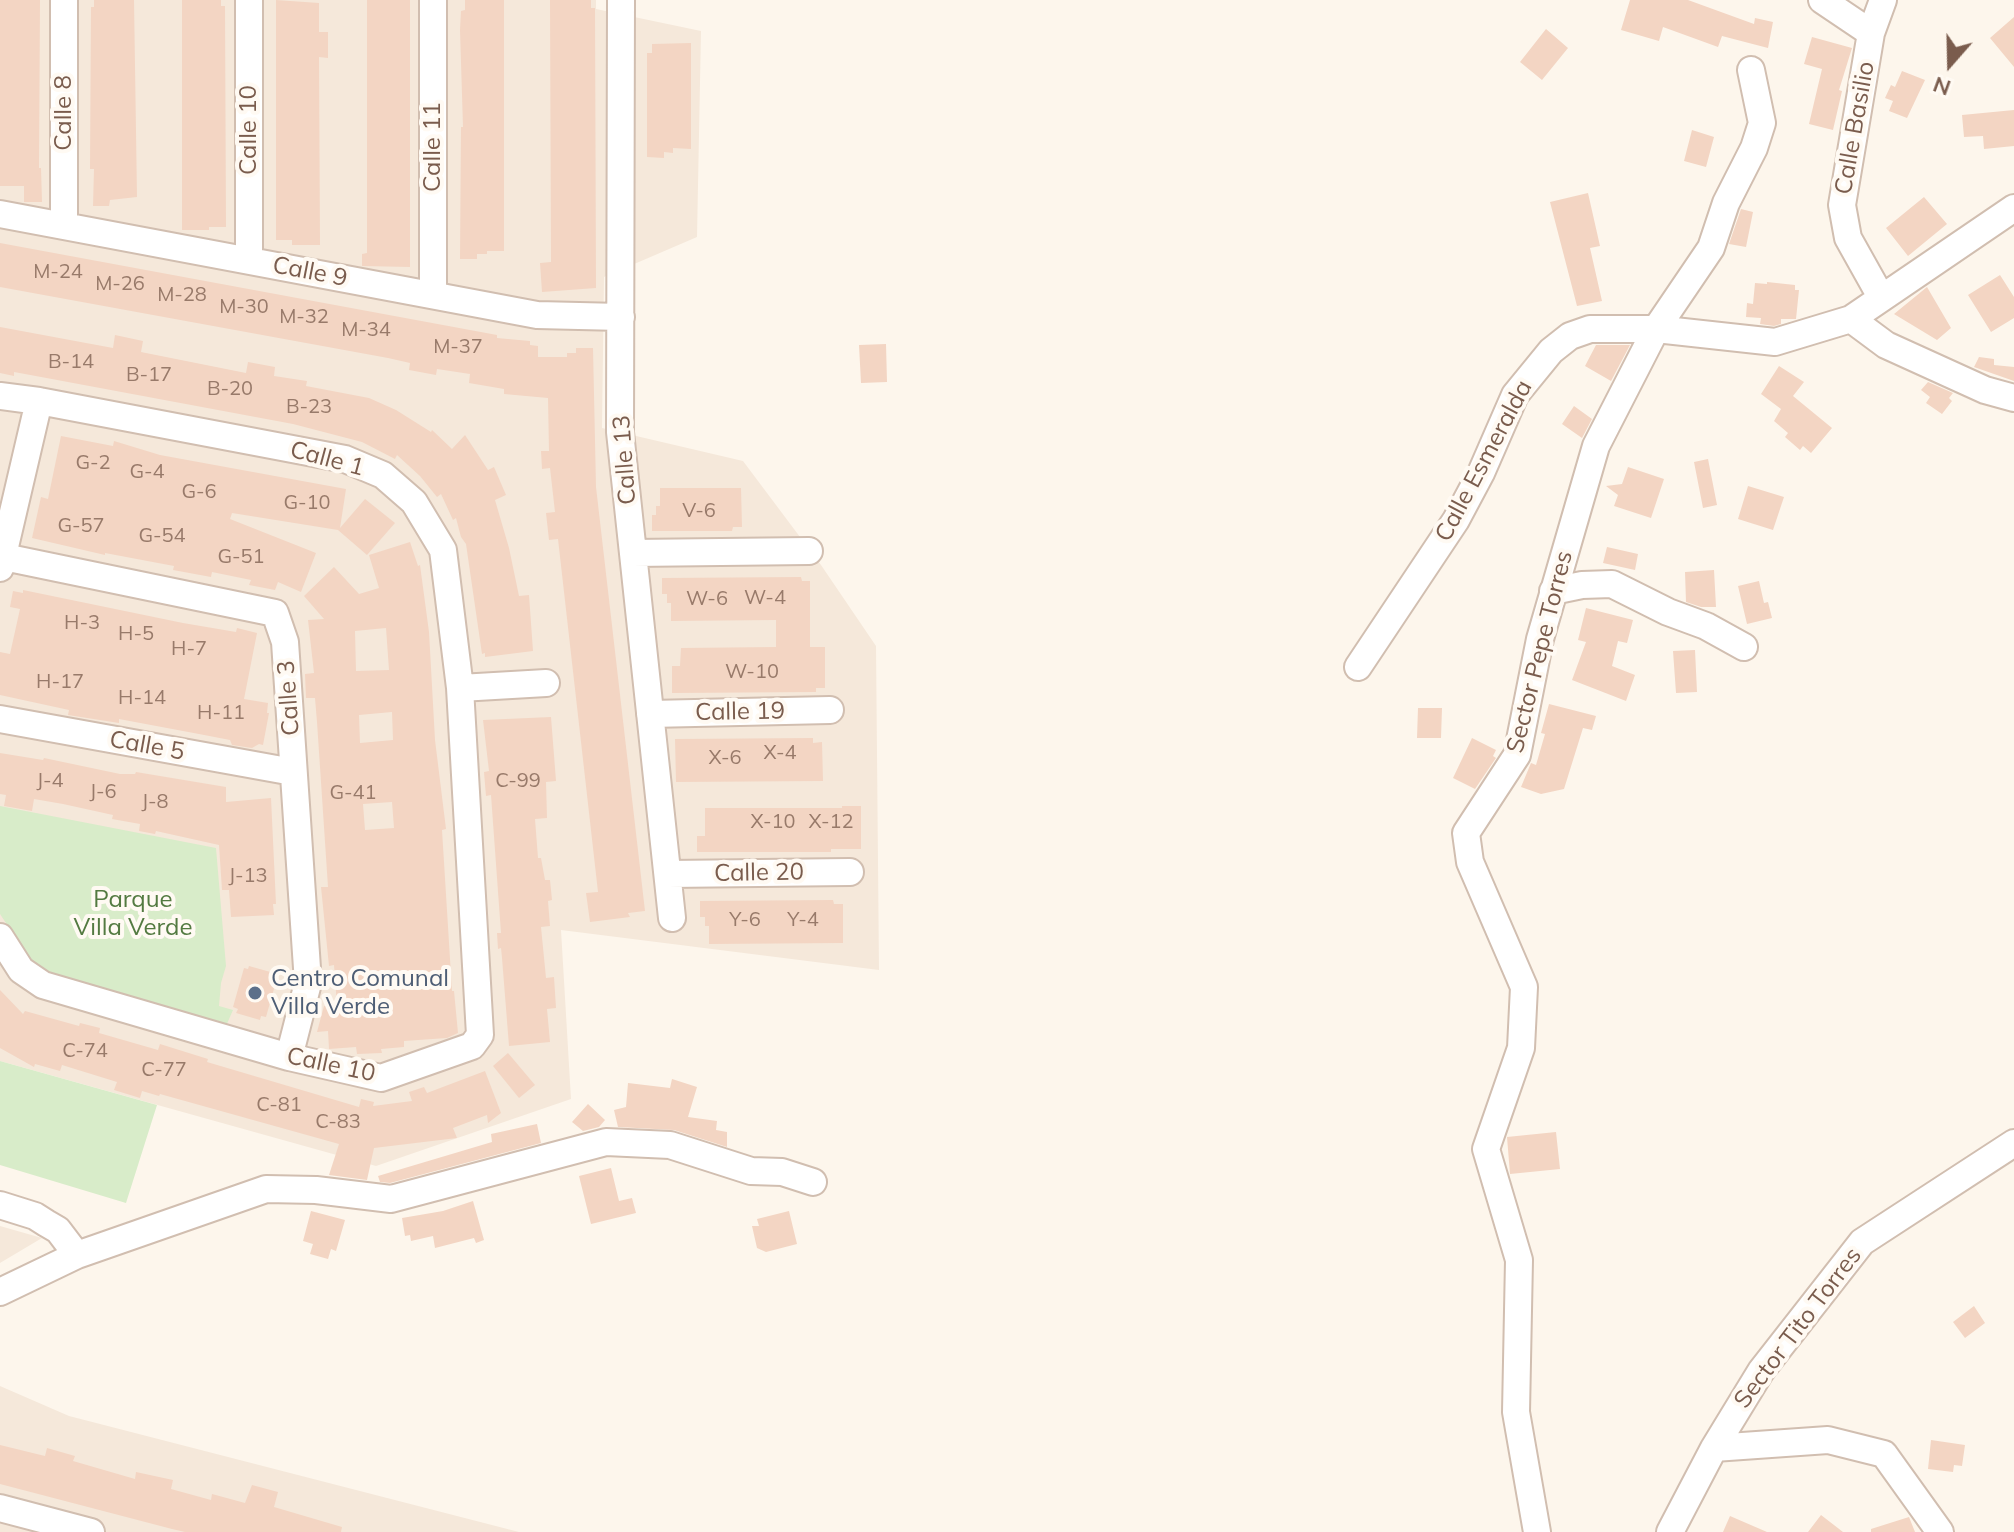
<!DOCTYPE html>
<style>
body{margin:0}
#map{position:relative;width:2014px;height:1532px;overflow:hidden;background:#fdf6ec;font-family:Mulish,sans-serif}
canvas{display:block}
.north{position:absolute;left:1910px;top:24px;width:80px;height:80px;-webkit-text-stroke:6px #fffaf3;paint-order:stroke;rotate:200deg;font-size:22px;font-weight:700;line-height:32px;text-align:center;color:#7a5c4d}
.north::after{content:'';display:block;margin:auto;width:28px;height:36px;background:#7a5c4d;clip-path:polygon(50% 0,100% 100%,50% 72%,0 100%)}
</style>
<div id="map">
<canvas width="2014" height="1532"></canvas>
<div class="north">N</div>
</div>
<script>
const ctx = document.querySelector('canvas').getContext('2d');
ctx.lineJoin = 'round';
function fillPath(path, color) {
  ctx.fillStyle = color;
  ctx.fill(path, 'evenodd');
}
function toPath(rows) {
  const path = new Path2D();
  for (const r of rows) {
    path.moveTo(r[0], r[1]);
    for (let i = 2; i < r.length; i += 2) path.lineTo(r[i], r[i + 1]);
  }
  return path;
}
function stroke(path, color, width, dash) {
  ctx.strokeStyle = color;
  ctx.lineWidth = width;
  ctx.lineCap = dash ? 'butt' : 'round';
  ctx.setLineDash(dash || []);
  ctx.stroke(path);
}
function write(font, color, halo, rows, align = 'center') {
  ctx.font = font + ' Mulish,sans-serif';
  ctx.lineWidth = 8;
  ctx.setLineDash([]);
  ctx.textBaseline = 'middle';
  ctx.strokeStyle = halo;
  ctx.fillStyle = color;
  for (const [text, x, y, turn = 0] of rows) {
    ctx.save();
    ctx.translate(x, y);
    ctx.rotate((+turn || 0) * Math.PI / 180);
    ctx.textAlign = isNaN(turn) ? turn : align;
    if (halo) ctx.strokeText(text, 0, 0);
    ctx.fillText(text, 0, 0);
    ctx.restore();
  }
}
fillPath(toPath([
 [0,0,596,0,596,9,701,31,697,237,604,277,602,428,743,461,821,565,876,646,879,970,561,930,571,1099,376,1166,0,1061],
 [0,1226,42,1238,0,1263],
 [0,1386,69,1416,519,1532,0,1532]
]), '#f5e8da');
fillPath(toPath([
 [0,806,216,848,226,966,221,983,219,1006,233,1010,226,1026,45,973,31,961,0,914],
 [0,1061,157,1105,126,1203,0,1165]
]), '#d8ecc9');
fillPath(toPath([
 [0,0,40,0,39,168,41,168,42,202,24,202,24,186,0,186],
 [94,0,134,0,137,197,110,200,109,206,93,206,94,169,90,169,91,7,94,7],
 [182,0,221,0,221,6,225,6,226,227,209,227,209,230,182,230],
 [276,0,319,3,319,32,328,32,328,58,319,57,320,245,292,245,292,240,276,240],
 [367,0,410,0,410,267,362,266,362,254,367,253],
 [465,0,504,0,504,251,487,251,487,254,477,254,477,259,460,259,461,127,463,127,460,30,461,11,465,10],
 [550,0,591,0,591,8,595,8,596,288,542,292,540,263,551,262],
 [1630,0,1688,0,1754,24,1755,18,1773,22,1768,48,1722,36,1718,47,1663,27,1659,41,1621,30],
 [2014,17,2014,67,1990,38],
 [1546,29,1568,48,1542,80,1520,62],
 [1812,37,1852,48,1839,90,1842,91,1833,130,1809,124,1822,69,1804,64],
 [691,43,691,149,673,148,673,153,664,152,664,158,647,157,647,53,652,53,652,44],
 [1902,71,1925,80,1907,118,1889,111,1893,101,1885,98,1891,85,1895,87],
 [2014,110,2014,146,1984,149,1983,136,1964,137,1962,115],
 [1692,130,1714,137,1706,167,1684,161],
 [1588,193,1600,246,1590,248,1602,301,1577,306,1550,202],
 [1924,197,1947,224,1908,256,1886,228],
 [1741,209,1753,212,1746,247,1729,244],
 [0,243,497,335,497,338,530,341,530,345,538,346,538,357,567,357,567,353,576,353,576,348,593,348,596,487,645,911,628,913,630,917,590,922,586,893,598,892,558,539,549,540,546,513,555,512,550,468,542,469,541,451,549,451,548,398,504,394,504,389,469,383,470,374,437,369,436,375,409,370,410,363,388,358,0,287],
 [2000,275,2014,297,2014,318,1991,332,1968,295],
 [1767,282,1795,285,1795,290,1799,290,1796,319,1781,319,1781,324,1774,326,1760,324,1761,318,1746,317,1747,303,1753,304,1755,283,1767,284],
 [1927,287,1951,328,1937,340,1894,314],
 [0,327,113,348,115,335,143,341,141,352,246,373,248,362,275,367,274,376,307,381,306,386,369,398,396,410,431,432,432,430,452,449,465,435,488,470,494,467,506,495,495,500,509,548,519,596,529,595,533,651,485,657,485,653,482,654,466,544,461,537,456,518,453,520,441,494,437,497,420,476,397,455,395,459,362,442,293,424,25,374,14,372,14,376,0,373],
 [886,344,887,382,861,383,859,345],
 [1596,345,1630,345,1611,381,1585,366],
 [1979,357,1994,359,1994,365,2014,367,2014,381,1974,367],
 [1779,366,1804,382,1793,396,1832,428,1811,453,1803,446,1800,450,1785,437,1788,433,1774,421,1781,409,1761,394],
 [1928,382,1953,393,1949,398,1952,401,1942,414,1926,403,1930,397,1921,390],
 [1574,406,1592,419,1582,438,1562,424],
 [61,436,113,446,114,441,160,455,346,489,340,528,365,499,395,523,367,555,338,530,232,513,230,519,316,553,301,592,278,582,275,590,249,585,251,580,212,572,211,577,173,570,174,566,105,553,105,555,32,538,41,497,48,499],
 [1708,459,1717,505,1703,508,1694,462],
 [1628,467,1664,479,1651,518,1614,506,1618,495,1606,486,1622,484],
 [1748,486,1784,497,1773,530,1738,519],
 [660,488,741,488,742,527,733,527,732,531,652,531,652,515,656,515,656,506,660,506],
 [410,542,418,566,420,565,429,632,435,740,446,829,442,830,452,991,454,991,458,1033,447,1038,404,1041,404,1047,381,1049,382,1053,357,1054,356,1047,329,1049,328,1031,317,1032,324,1006,337,1006,334,965,329,966,321,887,328,887,317,722,315,698,306,698,305,674,314,673,308,620,324,619,304,596,334,567,359,594,379,588,369,555],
 [386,628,389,670,356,671,355,631],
 [392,712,393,740,360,743,359,715],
 [392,802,394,828,365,830,363,804],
 [1607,547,1638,554,1635,570,1603,563],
 [1714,570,1716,607,1701,607,1686,602,1685,572],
 [801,577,802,581,810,581,810,647,825,647,825,688,816,688,816,692,672,693,672,666,680,666,681,648,776,647,776,620,671,621,671,603,667,603,667,594,662,594,662,578],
 [1759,581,1764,603,1768,602,1772,618,1747,624,1738,586],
 [23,590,183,623,236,632,237,628,257,633,244,699,268,703,267,713,269,713,263,745,259,744,252,748,232,745,230,740,199,734,119,719,119,723,68,715,69,710,0,695,0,652,10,654,20,609,10,607,13,591,23,593],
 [1586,608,1633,620,1627,643,1618,641,1612,666,1635,675,1626,701,1572,680,1586,642,1578,640],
 [1695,650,1697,692,1676,693,1673,651],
 [1549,704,1596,716,1592,730,1583,728,1564,789,1541,794,1521,787,1531,763,1536,765,1545,734,1541,733],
 [1418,708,1442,708,1441,738,1417,738],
 [551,717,556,781,546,782,547,818,535,819,538,858,541,858,545,880,550,880,552,900,548,901,550,926,541,927,546,978,554,977,556,1008,547,1009,550,1042,509,1046,502,958,501,948,498,949,497,933,501,933,491,795,486,796,484,772,489,771,483,720],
 [813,738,813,743,822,742,823,781,676,782,675,739],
 [1472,738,1496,750,1493,756,1496,758,1475,789,1453,778],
 [0,753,43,760,44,758,120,774,135,774,136,772,226,787,226,802,271,798,276,904,273,904,274,915,231,917,229,890,222,890,219,845,156,831,155,834,139,831,140,824,112,819,113,815,63,804,34,799,32,811,4,806,6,795,0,794],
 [842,806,861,806,861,849,831,849,831,852,697,852,697,836,705,836,705,808,842,808],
 [833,900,834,904,843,904,843,943,709,944,709,926,705,926,705,917,700,917,700,901],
 [249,966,274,973,273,977,277,978,266,1017,261,1016,260,1020,236,1013,238,1009,233,1007,244,968,248,969],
 [0,990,23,1014,25,1011,79,1026,80,1023,100,1028,99,1033,158,1050,160,1044,208,1059,207,1062,359,1107,361,1099,374,1102,373,1106,412,1101,409,1092,424,1087,427,1093,485,1071,501,1113,488,1123,487,1115,453,1128,457,1138,374,1148,367,1180,329,1175,339,1144,160,1094,159,1096,142,1091,140,1098,114,1090,117,1082,62,1065,60,1071,35,1064,34,1067,0,1048],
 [508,1053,535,1085,519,1098,493,1066],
 [672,1079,697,1087,688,1117,717,1121,716,1130,727,1132,727,1147,674,1130,618,1127,614,1110,626,1107,628,1083,670,1088],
 [588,1104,605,1120,599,1127,583,1131,572,1122],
 [537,1124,541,1143,390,1183,380,1182,378,1176,492,1142,491,1134],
 [1556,1132,1560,1169,1510,1174,1507,1137],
 [611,1168,619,1201,632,1198,636,1213,591,1224,579,1176],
 [473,1201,484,1240,476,1243,474,1238,435,1248,433,1236,411,1241,410,1235,405,1236,402,1218,443,1211],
 [311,1211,345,1220,336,1251,331,1249,328,1259,310,1254,313,1244,303,1241],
 [789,1211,797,1244,766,1252,757,1248,752,1226,759,1226,757,1219],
 [1974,1306,1985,1323,1965,1338,1953,1322],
 [1931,1440,1965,1445,1962,1466,1954,1465,1953,1472,1928,1469],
 [0,1445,45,1456,47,1448,75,1456,73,1461,135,1479,136,1472,173,1480,171,1489,211,1500,212,1494,245,1503,252,1485,278,1492,274,1507,342,1527,341,1532,185,1532,172,1529,0,1484],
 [1821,1515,1843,1532,1808,1532],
 [1730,1516,1767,1532,1723,1532],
 [1909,1517,1915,1532,1871,1532,1871,1529]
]), '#f3d5c3');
const minor = toPath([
 [249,0,249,260],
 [621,0,620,432,672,918],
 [1822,0,1871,33],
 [0,214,537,315,621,317],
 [64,226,64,0],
 [433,295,433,0],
 [1881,297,1848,238,1842,205,1871,33,1883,0],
 [1851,319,1886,345,1985,390,2014,398],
 [0,396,39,401,345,459,383,475,414,502,443,550,460,688,480,1035,472,1046,381,1078,289,1057,43,985,21,970,0,937],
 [633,553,809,551],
 [4,557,275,613,285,642,308,983,289,1057],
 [0,568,39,401],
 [1553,591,1582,585,1612,584,1668,612,1706,626,1744,647],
 [1358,667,1456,520,1481,473,1515,395,1551,351,1570,336,1590,329,1656,329,1775,342,1851,319,2014,208],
 [460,688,546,683],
 [650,714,830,710],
 [0,719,293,772],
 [668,874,850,872],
 [0,1205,35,1216,46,1223,58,1230,77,1255],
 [0,1292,77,1255,266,1189,316,1190,391,1199,606,1142,670,1145,751,1171,782,1172,813,1182],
 [1714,1448,1828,1440,1884,1454,1940,1532],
 [0,1508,91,1532],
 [1537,1532,1516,1412,1519,1260,1486,1149,1521,1048,1524,987,1470,862,1466,833,1517,755,1540,639,1596,446,1656,329,1711,248,1726,203,1754,148,1762,123,1751,70],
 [1670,1532,1714,1448,1761,1371,1862,1242,2014,1143]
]);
stroke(minor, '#d1beb0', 30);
stroke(minor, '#fff', 26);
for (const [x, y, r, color] of [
 [255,993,8,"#5c6f8a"]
]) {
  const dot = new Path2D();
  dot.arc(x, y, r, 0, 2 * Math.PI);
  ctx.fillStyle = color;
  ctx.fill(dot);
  stroke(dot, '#fffaf3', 3);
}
write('20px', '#987a6a', null, [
 ["M-24",58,272],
 ["M-26",120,284],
 ["M-28",182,295],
 ["M-30",244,307],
 ["M-32",304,317],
 ["M-34",366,330],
 ["M-37",458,347],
 ["B-14",71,362],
 ["B-17",149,375],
 ["B-20",230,389],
 ["B-23",309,407],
 ["G-2",93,463],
 ["G-4",147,472],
 ["G-6",199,492],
 ["G-10",307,503],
 ["V-6",699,511],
 ["G-57",81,526],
 ["G-54",162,536],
 ["G-51",241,557],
 ["W-4",765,598],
 ["W-6",707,599],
 ["H-3",82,623],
 ["H-5",136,634],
 ["H-7",189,649],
 ["W-10",752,672],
 ["H-17",60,682],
 ["H-14",142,698],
 ["H-11",221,713],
 ["X-4",780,753],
 ["X-6",725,758],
 ["J-4",50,781],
 ["C-99",518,781],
 ["J-6",103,792],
 ["G-41",353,793],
 ["J-8",155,802],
 ["X-10",773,822],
 ["X-12",831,822],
 ["J-13",248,876],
 ["Y-6",745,920],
 ["Y-4",803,920],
 ["C-74",85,1051],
 ["C-77",164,1070],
 ["C-81",279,1105],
 ["C-83",338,1122]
]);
write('24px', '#7a5c4d', '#fffaf3', [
 ["Calle 8",64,113,-90],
 ["Calle Basilio",1855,128,-80],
 ["Calle 10",249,130,-90],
 ["Calle 11",433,147,-90],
 ["Calle 9",310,272,11],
 ["Calle 1",327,459,15],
 ["Calle 13",625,460,-94],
 ["Calle Esmeralda",1484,461,-62],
 ["Sector Pepe Torres",1540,652,-76],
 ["Calle 3",289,698,-94],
 ["Calle 19",740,712,-1],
 ["Calle 5",147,746,10],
 ["Calle 20",759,873,-1],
 ["Calle 10",331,1065,12],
 ["Sector Tito Torres",1798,1328,-53]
]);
write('24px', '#537a41', '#fffaf3', [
 ["Parque",133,900],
 ["Villa Verde",133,928]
]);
write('24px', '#4e5e75', '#fffaf3', [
 ["Centro Comunal",271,979],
 ["Villa Verde",271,1007]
], 'left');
</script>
